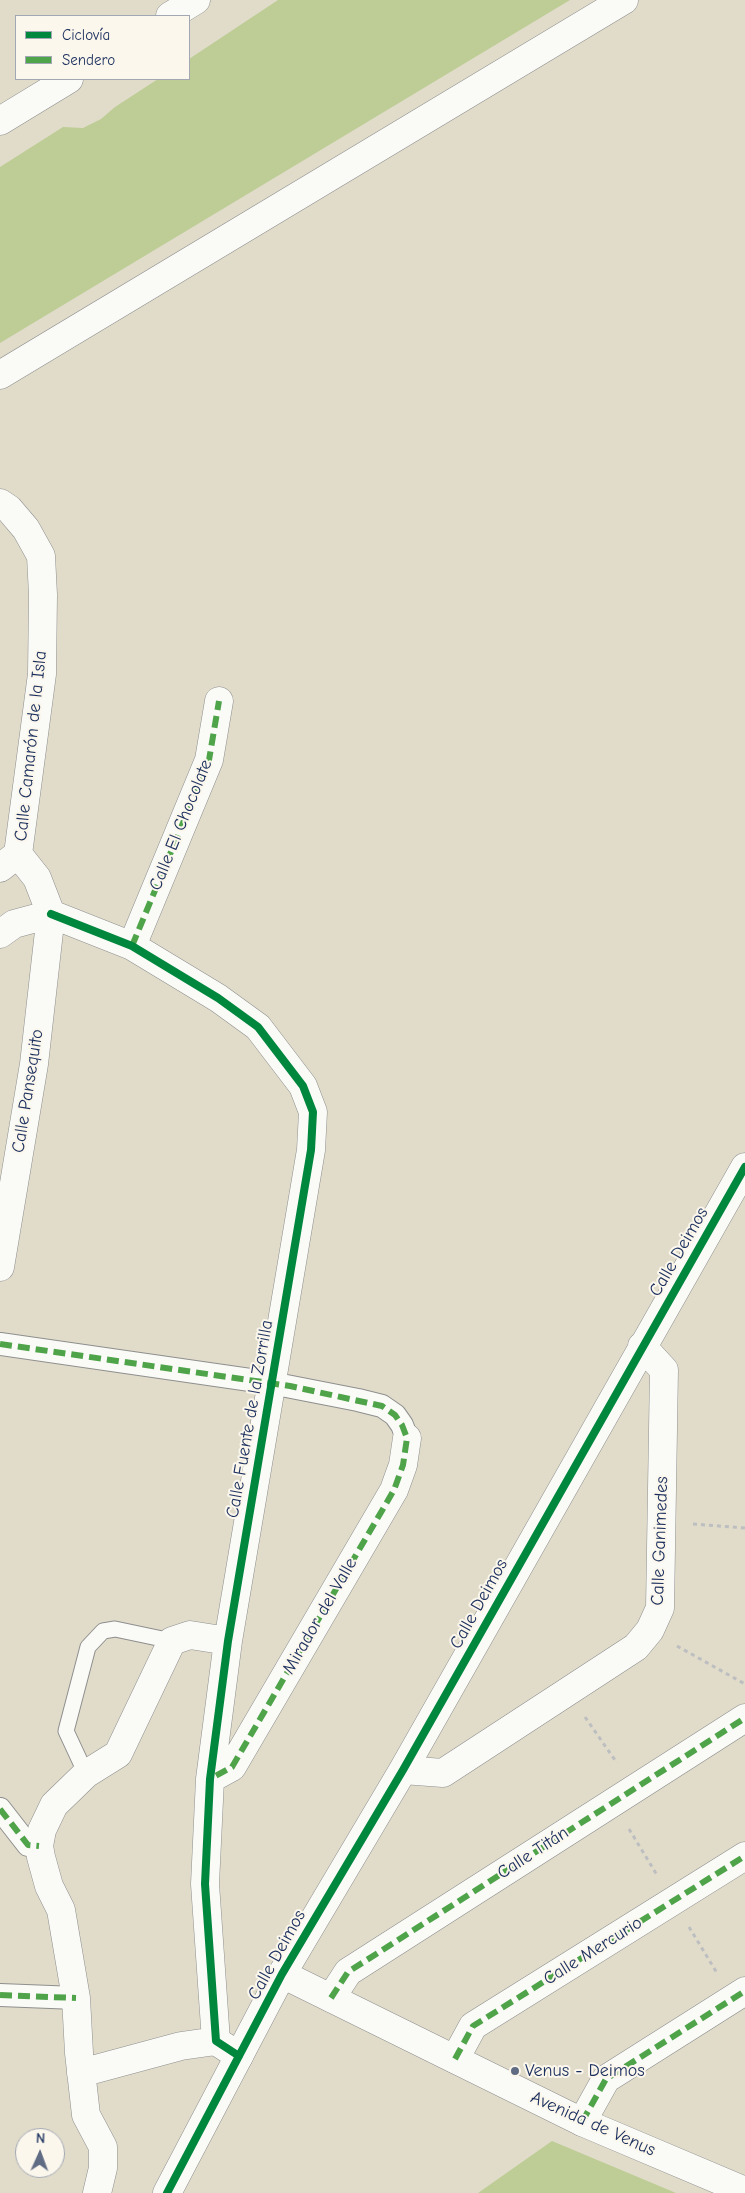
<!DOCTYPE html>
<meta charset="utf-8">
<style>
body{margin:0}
#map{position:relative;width:745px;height:2193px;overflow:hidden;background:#e1dcca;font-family:"Comic Neue",sans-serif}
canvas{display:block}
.legend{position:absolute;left:15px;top:15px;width:175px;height:65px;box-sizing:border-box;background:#fbf7ec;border:1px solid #a1a7b3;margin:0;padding:6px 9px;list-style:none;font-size:15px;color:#1b2f5e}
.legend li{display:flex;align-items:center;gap:10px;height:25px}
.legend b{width:25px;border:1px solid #a1a7b3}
.north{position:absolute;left:15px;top:2128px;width:50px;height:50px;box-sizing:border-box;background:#fbf7ec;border:1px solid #a1a7b3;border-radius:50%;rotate:2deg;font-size:14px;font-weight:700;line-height:20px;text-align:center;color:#1b2f5e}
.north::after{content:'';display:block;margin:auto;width:18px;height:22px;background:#606c84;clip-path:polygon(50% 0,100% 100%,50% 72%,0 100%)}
</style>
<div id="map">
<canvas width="745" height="2193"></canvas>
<ul class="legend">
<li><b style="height:6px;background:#00873e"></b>Ciclovía</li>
<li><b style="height:6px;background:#4fa44a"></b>Sendero</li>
</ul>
<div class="north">N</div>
</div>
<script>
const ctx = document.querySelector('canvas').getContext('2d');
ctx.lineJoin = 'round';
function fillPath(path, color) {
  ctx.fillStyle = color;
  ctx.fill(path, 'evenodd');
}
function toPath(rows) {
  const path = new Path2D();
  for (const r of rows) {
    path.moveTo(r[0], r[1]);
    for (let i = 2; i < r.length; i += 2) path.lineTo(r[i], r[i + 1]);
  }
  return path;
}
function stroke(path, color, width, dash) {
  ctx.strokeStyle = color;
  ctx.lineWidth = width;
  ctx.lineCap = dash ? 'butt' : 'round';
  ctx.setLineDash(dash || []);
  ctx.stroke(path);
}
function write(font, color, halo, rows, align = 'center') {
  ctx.font = font + ' "Comic Neue",sans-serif';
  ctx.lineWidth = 4;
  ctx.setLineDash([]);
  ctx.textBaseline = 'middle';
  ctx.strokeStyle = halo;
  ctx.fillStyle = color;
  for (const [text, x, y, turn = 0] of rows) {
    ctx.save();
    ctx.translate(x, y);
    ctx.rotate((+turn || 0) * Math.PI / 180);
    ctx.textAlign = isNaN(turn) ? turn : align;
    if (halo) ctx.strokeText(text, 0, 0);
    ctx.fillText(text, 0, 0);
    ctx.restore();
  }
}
fillPath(toPath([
 [278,0,570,0,0,343,0,167,63,127,83,128,101,119,115,107,158,79,189,79,189,59],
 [552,2141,676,2193,478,2193]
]), '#bdcd95');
const service = toPath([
 [86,1774,66,1731,88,1647,103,1631,115,1629,172,1641]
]);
const pedestrian = toPath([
 [0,1344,271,1383,358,1400,382,1406,395,1415,402,1425,407,1438],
 [0,1809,28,1845,39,1846],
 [0,1995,76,1998]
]);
const minor = toPath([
 [170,16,196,0],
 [0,121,69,79],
 [0,503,9,509,26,529,41,556,43,595,42,674,18,854,0,868],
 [51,914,132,946,218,998,258,1027,303,1086,313,1112,311,1150,228,1641,210,1779,205,1884,216,2041,239,2056],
 [0,934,14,924,51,914],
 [132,946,209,760,219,701],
 [0,1267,34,1064,51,914,37,878,18,854],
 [403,1770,443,1773,636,1647,650,1630,660,1608,664,1370,642,1346],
 [210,1779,232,1767,394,1490,403,1465,407,1438],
 [282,1974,403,1770,745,1167],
 [331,1998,348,1972,745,1718],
 [455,2059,473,2026,745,1856],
 [81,2073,181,2046,216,2041],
 [582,2122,606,2079,745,1991],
 [97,2193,103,2168,103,2147,86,2115,79,2053,76,1998,61,1910,49,1886,41,1857,39,1846,42,1830,54,1805,86,1774,118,1754,172,1641,190,1635,228,1641]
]);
const tertiary = toPath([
 [167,2193,282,1974,582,2122,745,2191]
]);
const trunk = toPath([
 [0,375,624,0]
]);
stroke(service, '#8e8f8e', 17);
stroke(pedestrian, '#8e8f8e', 24);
stroke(minor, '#8e8f8e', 29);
stroke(tertiary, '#8e8f8e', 29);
stroke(trunk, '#8e8f8e', 29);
stroke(toPath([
 [693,1524,745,1528],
 [677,1646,745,1684],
 [585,1717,617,1763],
 [629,1829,657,1875],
 [689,1927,717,1973]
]), '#bdbec0', 3, [4, 4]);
stroke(service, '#fafaf7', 15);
stroke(pedestrian, '#fafaf7', 22);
stroke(minor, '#fafaf7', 28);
stroke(tertiary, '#fafaf7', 28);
stroke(trunk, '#fafaf7', 28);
stroke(toPath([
 [132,946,209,760,219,701],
 [0,1344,290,1386,382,1406,395,1415,402,1425,407,1438,403,1465,394,1490,232,1767,210,1779],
 [0,1809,28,1845,39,1846],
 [0,1995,76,1998],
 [331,1998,348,1972,745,1718],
 [455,2059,473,2026,745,1856],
 [582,2122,606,2079,745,1991]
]), '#4fa44a', 6, [12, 6]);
stroke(toPath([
 [51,914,132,946,218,998,258,1027,303,1086,313,1112,311,1150,228,1641,210,1779,205,1884,216,2041,239,2056],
 [167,2193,282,1974,403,1770,745,1167]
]), '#00873e', 8);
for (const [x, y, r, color] of [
 [515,2071,5,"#606c84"]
]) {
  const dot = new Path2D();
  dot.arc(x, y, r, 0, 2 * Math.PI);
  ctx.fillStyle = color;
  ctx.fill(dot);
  stroke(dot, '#fbf7ec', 2);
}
write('18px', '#1b2f5e', '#fbf7ec', [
 ["Calle Camarón de la Isla",31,746,-84],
 ["Calle El Chocolate",181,825,-68],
 ["Calle Pansequito",28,1091,-81],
 ["Calle Deimos",679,1252,-60],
 ["Calle Fuente de la Zorrilla",250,1419,-80],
 ["Calle Ganimedes",660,1541,-88],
 ["Calle Deimos",479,1604,-61],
 ["Mirador del Valle",320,1616,-60],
 ["Calle Titán",533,1853,-33],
 ["Calle Mercurio",593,1951,-32],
 ["Calle Deimos",277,1955,-61],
 ["Avenida de Venus",593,2124,24]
]);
write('18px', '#1b2f5e', '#fbf7ec', [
 ["Venus - Deimos",525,2071]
], 'left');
</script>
